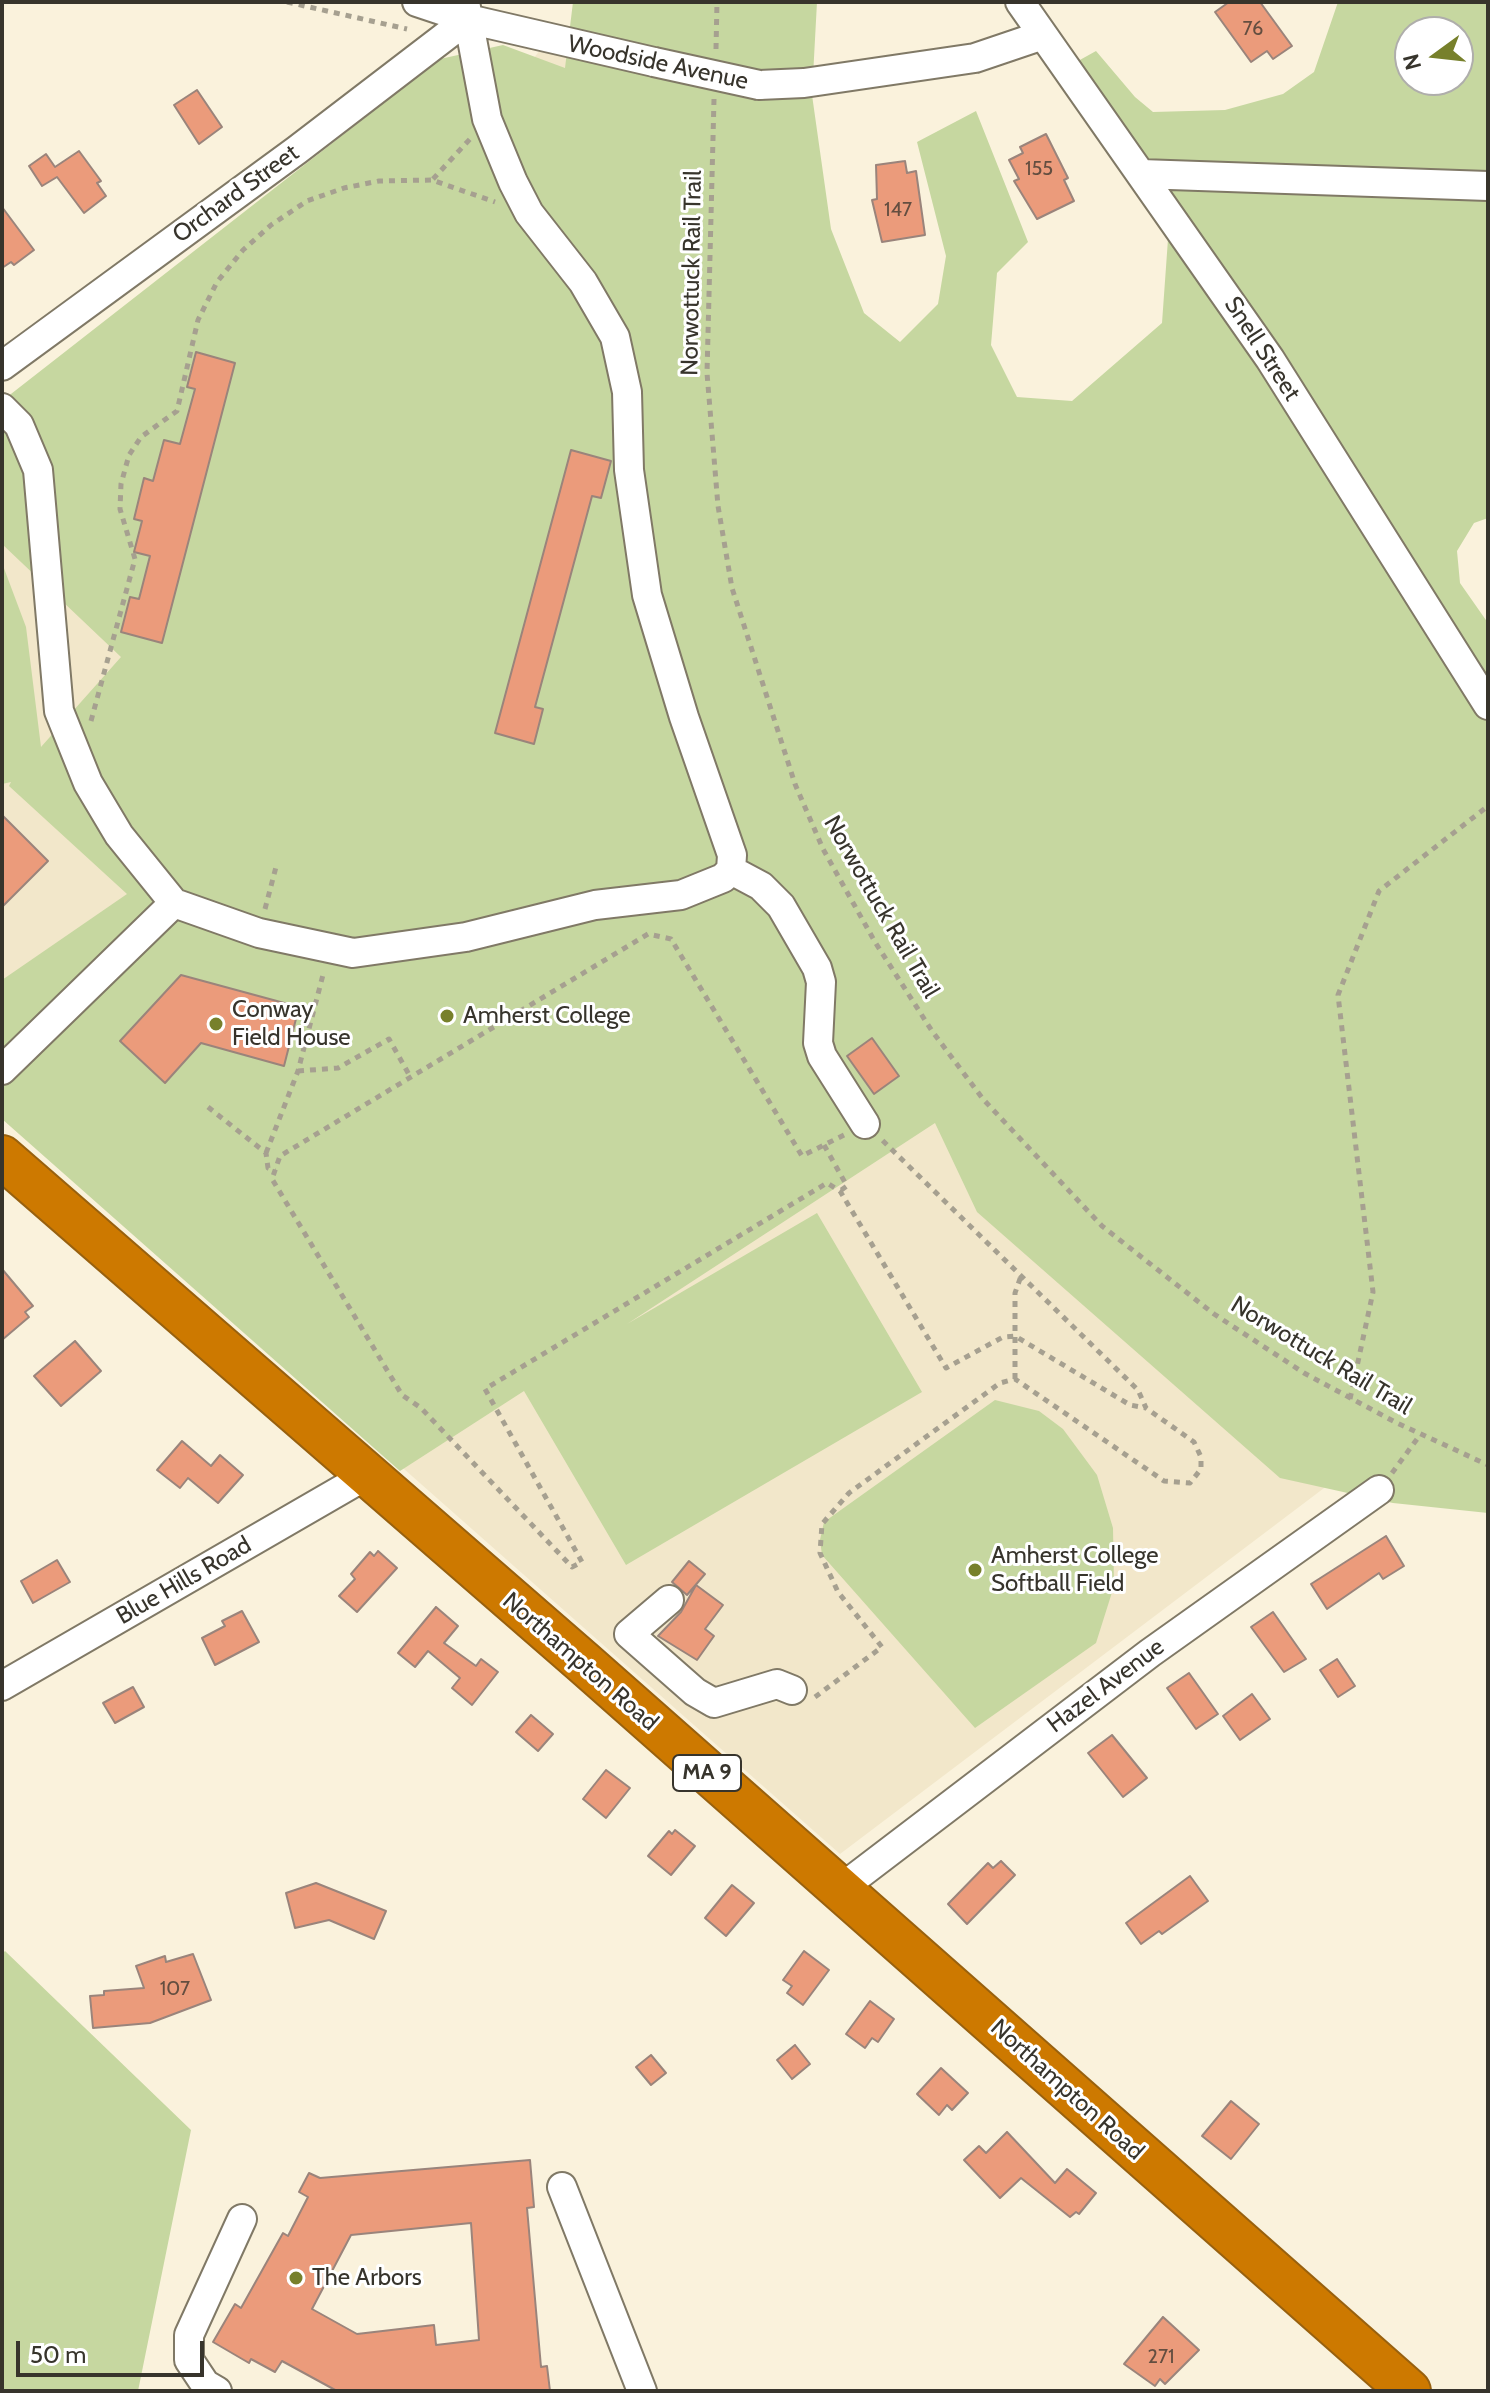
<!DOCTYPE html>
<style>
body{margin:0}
#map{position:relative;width:1490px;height:2393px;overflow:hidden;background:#faf2dc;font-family:Cabin,sans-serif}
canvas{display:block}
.frame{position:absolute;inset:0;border:4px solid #37342c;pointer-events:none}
.north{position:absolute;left:1394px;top:16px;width:80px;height:80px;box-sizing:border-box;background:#fff;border:2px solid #afaeab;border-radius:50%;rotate:255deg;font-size:22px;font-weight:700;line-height:32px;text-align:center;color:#37342c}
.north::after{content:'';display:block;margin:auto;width:28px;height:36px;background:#77802b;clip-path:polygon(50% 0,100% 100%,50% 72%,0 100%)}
.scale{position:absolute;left:16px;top:2341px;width:188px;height:36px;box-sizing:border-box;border:4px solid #37342c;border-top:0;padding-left:10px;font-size:24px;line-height:28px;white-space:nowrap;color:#37342c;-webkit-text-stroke:6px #fff;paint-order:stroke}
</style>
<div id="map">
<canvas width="1490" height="2393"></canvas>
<div class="frame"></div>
<div class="north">N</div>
<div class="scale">50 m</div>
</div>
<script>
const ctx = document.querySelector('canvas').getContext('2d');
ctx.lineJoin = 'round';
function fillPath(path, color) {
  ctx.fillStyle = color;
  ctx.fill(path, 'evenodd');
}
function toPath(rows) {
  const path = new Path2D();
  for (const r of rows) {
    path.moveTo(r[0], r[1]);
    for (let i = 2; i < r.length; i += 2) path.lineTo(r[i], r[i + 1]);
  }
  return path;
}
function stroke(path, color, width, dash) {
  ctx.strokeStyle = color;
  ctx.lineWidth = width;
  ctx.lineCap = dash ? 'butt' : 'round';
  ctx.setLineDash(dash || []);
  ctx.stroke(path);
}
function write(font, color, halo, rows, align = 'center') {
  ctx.font = font + ' Cabin,sans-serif';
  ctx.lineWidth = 6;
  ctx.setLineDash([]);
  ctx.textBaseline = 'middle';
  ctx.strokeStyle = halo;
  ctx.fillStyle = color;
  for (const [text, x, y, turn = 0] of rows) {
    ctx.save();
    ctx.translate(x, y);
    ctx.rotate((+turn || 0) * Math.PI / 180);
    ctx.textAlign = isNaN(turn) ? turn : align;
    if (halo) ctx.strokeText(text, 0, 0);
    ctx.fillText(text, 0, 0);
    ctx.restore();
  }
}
fillPath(toPath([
 [541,49,695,102,1336,1479,840,1854,2,1114,2,425,517,79]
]), '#f2e7ca');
fillPath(toPath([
 [573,2,817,2,812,95,831,229,864,313,900,342,938,304,946,256,917,142,976,111,1028,242,997,273,991,345,1017,397,1072,401,1162,323,1171,197,1078,61,1096,51,1135,97,1153,112,1225,110,1283,94,1314,72,1338,2,1488,2,1488,518,1474,523,1457,551,1460,583,1488,623,1488,1513,1393,1503,1280,1478,977,1212,935,1123,627,1324,817,1213,922,1392,626,1565,524,1391,400,1471,2,1119,2,980,127,894,9,786,11,782,2,784,2,563,26,627,41,747,121,657,2,544,2,401,440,59,503,45,565,68],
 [1410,32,1458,32,1458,80,1410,80],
 [995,1400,1039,1411,1063,1429,1097,1475,1113,1528,1114,1586,1096,1643,975,1728,822,1555,820,1540,824,1522],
 [5,1951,191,2130,138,2391,2,2391,2,1954]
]), '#c6d7a0');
const building = toPath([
 [1229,2,1260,2,1292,46,1273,59,1267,51,1251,62,1215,12,1229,2],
 [197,90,222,127,199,144,174,105,197,90],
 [1046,134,1068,178,1064,180,1074,201,1037,219,1014,181,1019,179,1009,160,1023,153,1020,147,1046,134],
 [79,151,101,181,97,183,106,196,84,213,57,177,42,186,29,166,46,154,55,167,79,151],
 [905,161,907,173,916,171,925,235,882,242,872,200,877,199,876,165,905,161],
 [2,207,34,250,14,265,11,262,2,268,2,207],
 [196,352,235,363,162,643,121,632,130,597,139,599,150,556,134,552,142,521,134,519,144,478,153,481,164,440,180,444,195,389,187,387,196,352],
 [571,450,611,461,601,498,592,496,535,707,543,709,534,744,495,733,571,450],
 [2,815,48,861,2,907,2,815],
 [181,975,299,1007,284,1066,201,1043,165,1083,120,1041,181,975],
 [872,1038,899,1076,874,1094,847,1056,872,1038],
 [2,1269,33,1306,25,1312,29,1317,2,1340,2,1269],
 [75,1341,101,1371,61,1406,34,1376,75,1341],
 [182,1441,211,1466,220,1455,243,1475,218,1503,188,1478,180,1488,157,1470,182,1441],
 [1386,1536,1404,1566,1383,1579,1379,1573,1327,1609,1311,1584,1386,1536],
 [378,1551,397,1568,357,1612,339,1596,355,1579,351,1574,370,1552,374,1556,378,1551],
 [57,1560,70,1582,33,1603,21,1581,57,1560],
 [689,1561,705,1574,687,1595,672,1582,689,1561],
 [696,1585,723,1605,705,1629,714,1636,697,1660,658,1636,681,1612,696,1585],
 [436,1607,458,1626,444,1643,476,1666,481,1659,498,1672,472,1705,452,1688,460,1678,428,1651,415,1667,398,1653,436,1607],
 [242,1611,259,1642,215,1665,202,1638,225,1626,222,1621,242,1611],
 [1273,1612,1306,1659,1284,1672,1251,1627,1273,1612],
 [1337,1659,1355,1686,1338,1697,1320,1670,1337,1659],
 [1189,1673,1218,1714,1196,1729,1167,1688,1189,1673],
 [133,1687,144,1707,115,1723,103,1703,133,1687],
 [1252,1694,1270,1719,1240,1740,1223,1716,1252,1694],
 [531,1715,553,1734,538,1751,516,1732,531,1715],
 [1112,1735,1147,1778,1123,1797,1088,1753,1112,1735],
 [606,1770,630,1788,606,1818,583,1799,606,1770],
 [675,1830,695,1846,671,1875,648,1856,669,1831,672,1834,675,1830],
 [1001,1861,1015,1875,967,1924,948,1904,988,1863,993,1868,1001,1861],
 [1190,1876,1208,1901,1162,1934,1159,1931,1141,1944,1126,1923,1190,1876],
 [316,1883,386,1911,374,1939,329,1920,295,1928,286,1893,316,1883],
 [732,1885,754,1903,726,1936,705,1918,732,1885],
 [804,1951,829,1970,803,2005,787,1993,792,1986,783,1980,804,1951],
 [193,1954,211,2000,150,2023,93,2028,90,1996,104,1995,104,1991,144,1988,136,1966,165,1956,166,1962,193,1954],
 [870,2001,894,2019,878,2042,872,2038,865,2048,846,2034,870,2001],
 [795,2045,810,2064,792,2079,777,2060,795,2045],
 [651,2055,666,2073,651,2085,636,2067,651,2055],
 [941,2068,968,2093,952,2110,947,2105,939,2115,917,2094,941,2068],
 [1231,2101,1259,2124,1231,2159,1202,2136,1231,2101],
 [1007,2132,1055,2183,1067,2169,1096,2193,1079,2214,1076,2212,1070,2217,1021,2178,1000,2198,964,2160,979,2146,986,2153,1007,2132],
 [530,2160,534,2207,527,2208,541,2367,547,2366,550,2391,337,2391,282,2361,275,2372,251,2359,249,2363,213,2342,235,2304,241,2308,283,2233,288,2236,308,2197,299,2192,309,2173,320,2178,530,2160],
 [471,2223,479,2340,436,2345,434,2325,357,2334,312,2309,351,2235,471,2223],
 [1163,2317,1199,2350,1165,2384,1160,2379,1155,2386,1124,2364,1163,2317]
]);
fillPath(building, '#eb9b7b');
stroke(building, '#9a847b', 2);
const minor = toPath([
 [417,2,468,19,654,62],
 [1020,2,1270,359,1488,705],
 [759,85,804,83,975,58,1043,35],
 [1141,174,1488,186],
 [2,366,297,150,468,19],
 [2,408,19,425,38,470,59,711,88,783,119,835,174,903],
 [731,870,761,886,781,906,817,968,821,982,818,1043,822,1056,865,1124],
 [2,1070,174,903,259,933,353,953,466,937,595,905,681,895,723,878,731,870,732,855,684,717,647,595,629,470,627,392,615,337,583,282,529,213,513,182,487,119,465,2],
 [669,1600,629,1634,695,1692,714,1703,777,1684,792,1690],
 [2,1686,367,1475],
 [839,1890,1150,1653,1379,1490],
 [562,2187,642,2391],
 [217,2391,205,2384,189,2360,189,2335,242,2219]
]);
const highway = toPath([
 [2,1157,584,1663,1409,2391]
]);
stroke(minor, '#807966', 32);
stroke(highway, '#98610f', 46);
stroke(toPath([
 [287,2,407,29],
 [716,49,717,2],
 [714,99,707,373,718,506,732,588,795,784,823,849,875,942,932,1031,983,1099,1102,1226,1214,1314,1304,1373,1395,1422,1488,1465],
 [433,179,470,139],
 [91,721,135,559,120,509,121,484,129,455,141,437,177,411,198,320,217,282,243,250,271,225,307,201,344,188,379,181,432,180,495,202],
 [265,909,276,867],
 [298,1071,338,1068,389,1039,411,1078],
 [208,1107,266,1153,268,1168,275,1171],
 [844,1135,802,1156,671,939,648,934,280,1156,272,1179,402,1395,421,1408,572,1567,582,1562,485,1389,827,1183,840,1191,946,1368,1003,1337,1015,1336,1130,1405,1146,1408],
 [824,1145,847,1186,840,1191],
 [266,1153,298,1071,324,971],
 [1015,1379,1015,1293,1021,1276],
 [1350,1399,1373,1292,1338,995,1379,891,1488,806],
 [1392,1473,1420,1435],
 [815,1697,882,1647,838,1592,820,1553,822,1524,849,1493,1000,1383,1015,1379,1164,1481,1190,1483,1201,1469,1201,1457,1194,1442,1146,1408,1138,1390,881,1139]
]), '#a6a090', 5, [6, 6]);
stroke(minor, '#fff', 28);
stroke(highway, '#cd7900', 42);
const minorBridge = toPath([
 [654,62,759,85]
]);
stroke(minorBridge, '#807966', 32, []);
stroke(minorBridge, '#fff', 28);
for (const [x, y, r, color] of [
 [447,1016,8,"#77802b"],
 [216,1024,8,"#77802b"],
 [975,1570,8,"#77802b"],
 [296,2278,8,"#77802b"]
]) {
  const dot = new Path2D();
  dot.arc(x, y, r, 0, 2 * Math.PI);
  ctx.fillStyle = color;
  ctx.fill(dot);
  stroke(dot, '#fff', 3);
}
write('20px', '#644e40', null, [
 ["76",1253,29],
 ["155",1039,169],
 ["147",898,210],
 ["107",175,1989],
 ["271",1161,2357]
]);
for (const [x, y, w] of [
 [707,1773,68]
]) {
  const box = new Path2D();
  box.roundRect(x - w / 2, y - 18, w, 36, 6);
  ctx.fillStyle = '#fff';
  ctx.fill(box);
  stroke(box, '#37342c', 2);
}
write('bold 22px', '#37342c', null, [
 ["MA 9",707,1773]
]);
write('24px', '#37342c', '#fff', [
 ["Woodside Avenue",658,63,12],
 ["Orchard Street",236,194,-36],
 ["Norwottuck Rail Trail",692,273,-89],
 ["Snell Street",1262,349,57],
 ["Norwottuck Rail Trail",881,907,60],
 ["Norwottuck Rail Trail",1321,1356,31],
 ["Blue Hills Road",184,1581,-30],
 ["Northampton Road",580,1662,41],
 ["Hazel Avenue",1106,1686,-37],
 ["Northampton Road",1067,2090,42]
]);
write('24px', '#37342c', '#fff', [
 ["Conway",232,1010],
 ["Field House",232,1038],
 ["Amherst College",463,1016],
 ["Amherst College",991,1556],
 ["Softball Field",991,1584],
 ["The Arbors",312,2278]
], 'left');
</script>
